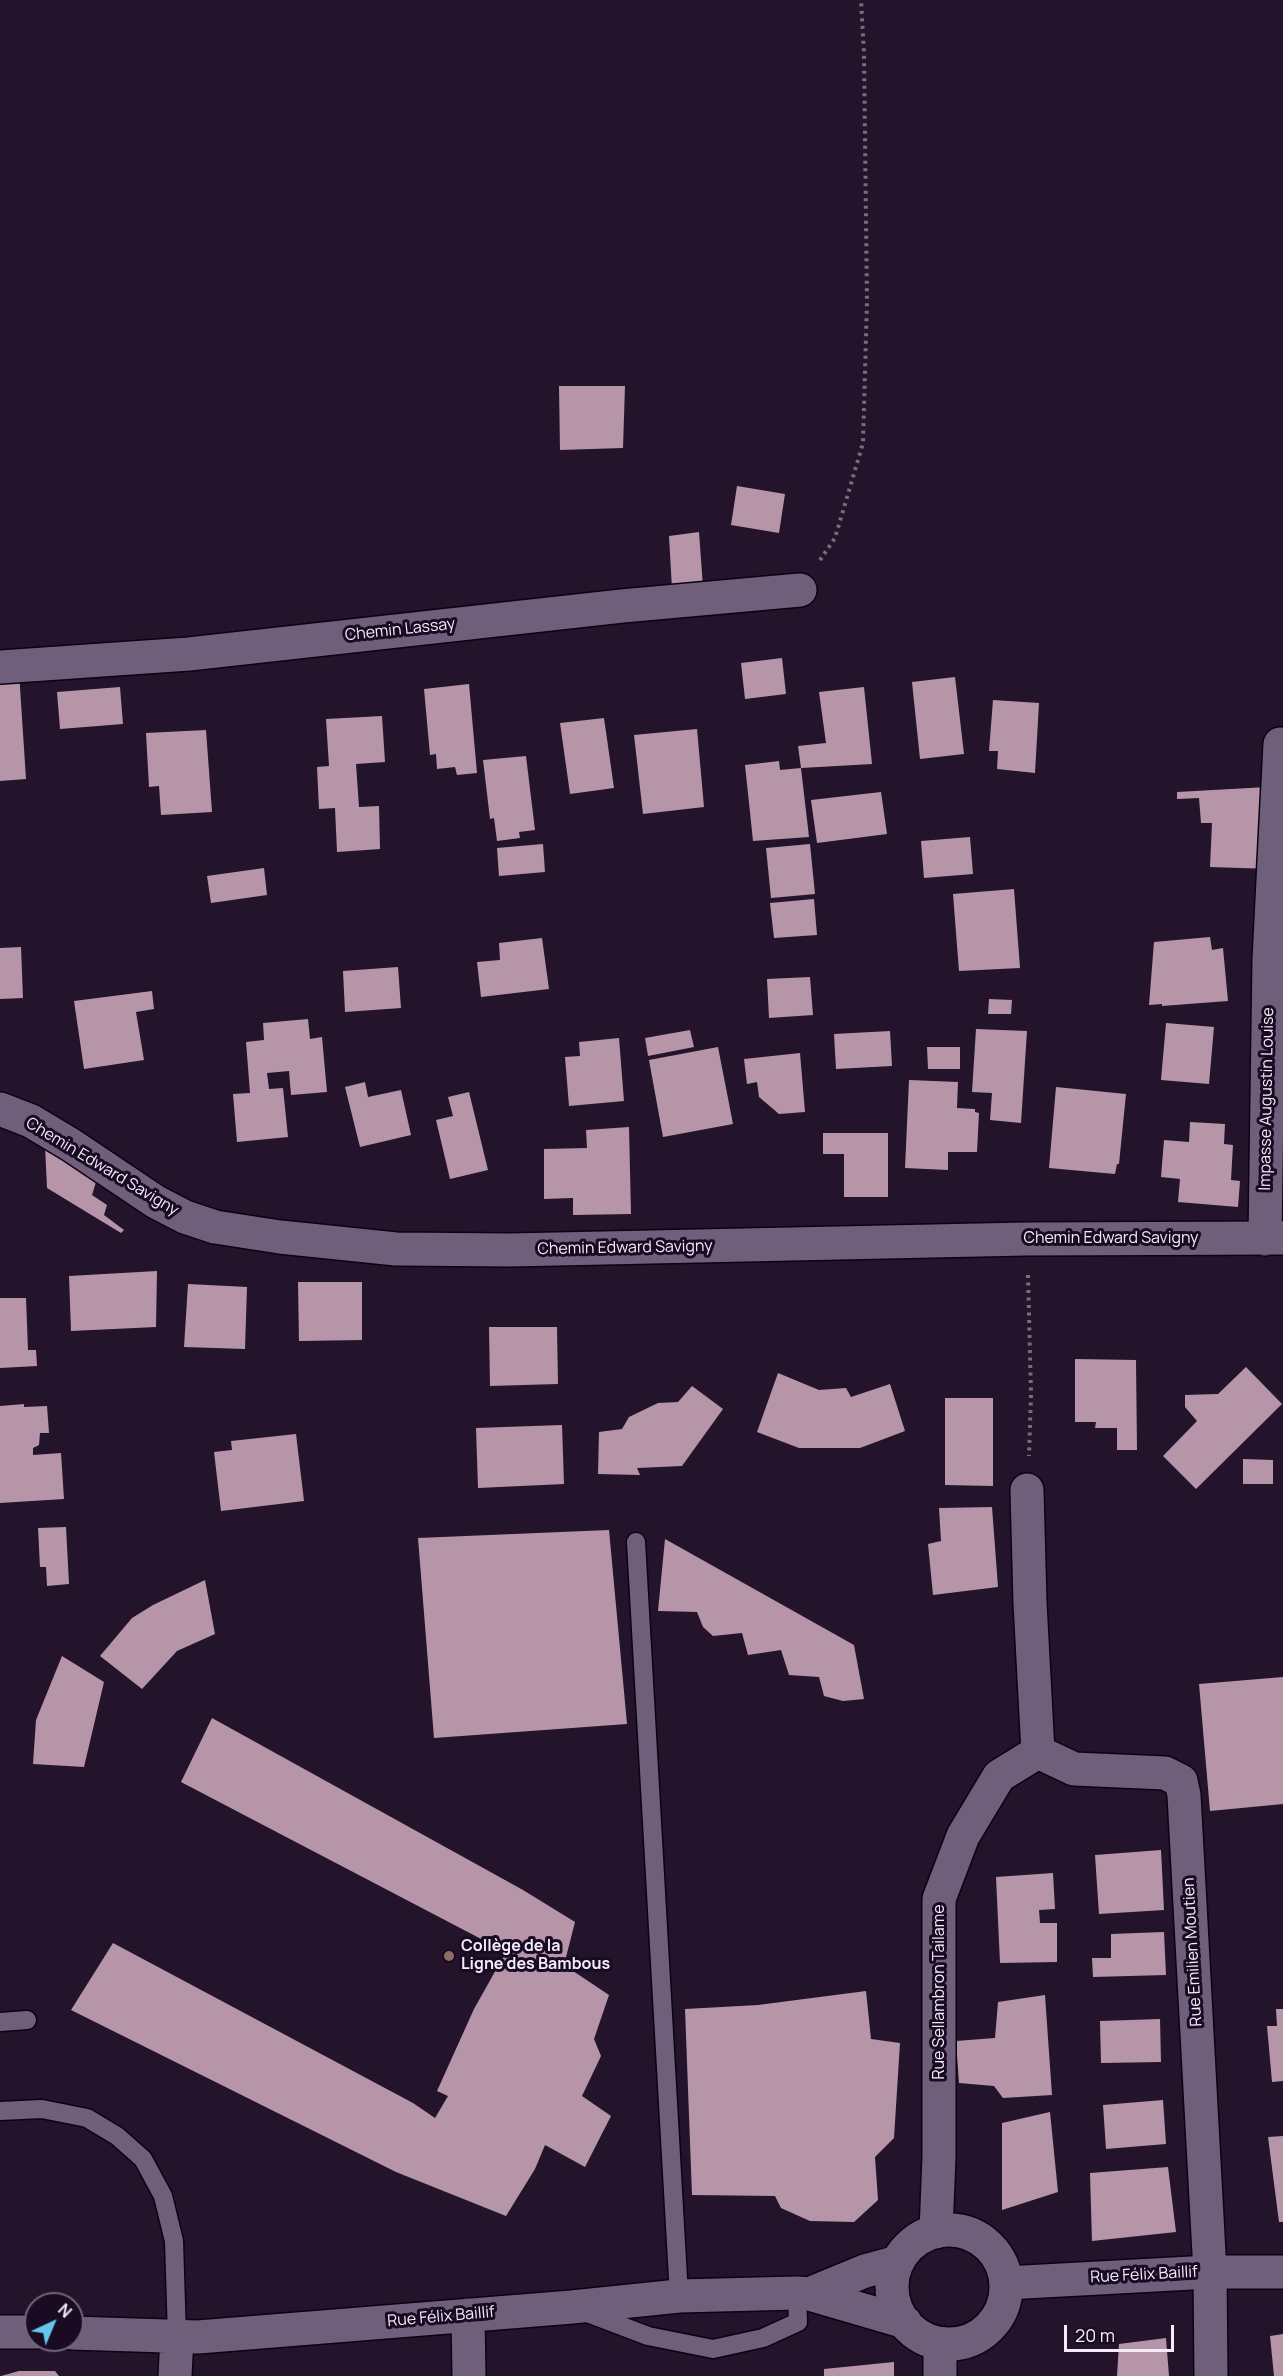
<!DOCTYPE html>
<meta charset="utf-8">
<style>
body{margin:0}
#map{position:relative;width:1283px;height:2376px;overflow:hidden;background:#23142c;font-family:Manrope,sans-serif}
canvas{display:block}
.north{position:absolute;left:24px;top:2292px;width:60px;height:60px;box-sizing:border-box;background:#190b22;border:2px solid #716579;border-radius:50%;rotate:44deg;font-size:16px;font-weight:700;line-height:24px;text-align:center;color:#f4ebfb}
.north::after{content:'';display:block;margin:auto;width:21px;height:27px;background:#66c4ef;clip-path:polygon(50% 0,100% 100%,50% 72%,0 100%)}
.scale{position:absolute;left:1064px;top:2325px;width:110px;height:27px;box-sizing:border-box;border:3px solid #f4ebfb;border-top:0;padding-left:8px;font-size:18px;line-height:21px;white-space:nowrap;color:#f4ebfb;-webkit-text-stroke:4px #190b22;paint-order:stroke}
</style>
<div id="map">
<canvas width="1283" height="2376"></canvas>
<div class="north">N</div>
<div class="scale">20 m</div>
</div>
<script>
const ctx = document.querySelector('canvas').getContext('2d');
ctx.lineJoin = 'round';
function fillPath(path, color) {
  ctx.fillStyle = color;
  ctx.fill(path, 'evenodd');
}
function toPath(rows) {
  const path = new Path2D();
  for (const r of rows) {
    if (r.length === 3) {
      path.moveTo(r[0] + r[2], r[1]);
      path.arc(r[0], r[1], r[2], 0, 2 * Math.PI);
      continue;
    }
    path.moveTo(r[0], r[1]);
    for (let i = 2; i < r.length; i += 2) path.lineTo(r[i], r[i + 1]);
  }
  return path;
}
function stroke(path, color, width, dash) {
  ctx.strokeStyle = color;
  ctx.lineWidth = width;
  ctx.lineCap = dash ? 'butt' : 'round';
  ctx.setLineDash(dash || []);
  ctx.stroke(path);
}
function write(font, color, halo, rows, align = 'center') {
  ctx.font = font + ' Manrope,sans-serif';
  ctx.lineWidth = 6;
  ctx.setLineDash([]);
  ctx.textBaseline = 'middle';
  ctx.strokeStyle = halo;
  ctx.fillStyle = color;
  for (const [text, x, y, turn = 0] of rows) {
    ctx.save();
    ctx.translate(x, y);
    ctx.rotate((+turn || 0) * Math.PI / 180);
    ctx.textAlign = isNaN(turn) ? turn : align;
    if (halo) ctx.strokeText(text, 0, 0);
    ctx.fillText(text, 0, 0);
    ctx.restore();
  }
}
fillPath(toPath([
 [559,386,625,386,623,448,560,450],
 [737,486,785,494,779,533,731,525],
 [699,532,703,587,672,589,669,536],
 [782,658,786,694,745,699,741,663],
 [19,672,26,779,0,781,0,674],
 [955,677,964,754,920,759,912,682],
 [469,684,477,773,457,775,455,767,437,769,436,754,430,755,424,689],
 [120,687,123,724,60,729,57,692],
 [864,687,872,764,801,768,809,837,753,841,745,765,779,761,780,770,801,768,798,746,826,743,819,692],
 [993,700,1039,703,1035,773,997,769,998,751,989,751],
 [382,716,385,762,356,764,359,807,379,806,380,849,337,852,335,808,319,809,317,767,329,766,326,719],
 [604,718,614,788,570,794,560,723],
 [697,729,704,807,643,814,634,735],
 [206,730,212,812,161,815,159,786,149,787,146,733],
 [526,756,535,830,519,832,520,838,497,841,494,818,490,819,483,760],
 [1267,787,1273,869,1210,867,1212,823,1201,823,1199,798,1177,799,1177,792],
 [881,792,887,834,817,843,811,800],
 [970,837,973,874,924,878,921,841],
 [543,844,545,872,499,876,497,848],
 [810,844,815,894,771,898,766,848],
 [264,868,267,895,211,903,207,876],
 [1014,889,1020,968,959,971,953,894],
 [814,899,817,935,774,938,770,903],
 [1210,937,1212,950,1223,948,1228,1001,1162,1006,1162,1004,1149,1005,1154,942],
 [542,938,549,989,481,997,477,962,500,960,499,943],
 [21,947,23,998,0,999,0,948],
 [398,967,401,1008,345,1012,343,971],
 [810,977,813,1015,769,1018,767,979],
 [152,991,154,1009,136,1012,144,1060,84,1069,74,1001],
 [989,999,1012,1000,1011,1014,988,1014],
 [308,1019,310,1039,322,1037,327,1092,291,1095,289,1071,267,1073,269,1089,283,1088,288,1137,237,1142,233,1094,250,1093,246,1042,264,1040,263,1023],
 [1166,1023,1214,1027,1209,1084,1161,1080],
 [976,1029,1027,1031,1021,1123,990,1120,992,1093,972,1092],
 [690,1030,694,1047,648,1056,645,1038],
 [890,1031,892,1066,836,1069,834,1034],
 [619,1038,624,1101,569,1106,565,1057,580,1056,579,1042],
 [718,1047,733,1124,663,1137,649,1060],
 [927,1047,960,1047,960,1069,928,1069],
 [800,1053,805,1112,779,1114,759,1097,757,1082,747,1084,744,1059],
 [909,1080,958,1082,957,1108,975,1109,975,1112,979,1113,977,1152,948,1152,948,1170,905,1168],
 [365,1082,368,1097,401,1090,411,1135,360,1147,345,1087],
 [1056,1087,1126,1094,1119,1164,1117,1164,1115,1174,1049,1168],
 [469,1092,488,1170,450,1179,436,1120,453,1116,448,1097],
 [1190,1122,1225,1124,1224,1144,1233,1145,1231,1180,1240,1181,1238,1207,1178,1202,1180,1179,1161,1177,1164,1140,1189,1142],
 [629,1127,631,1214,573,1215,573,1198,544,1199,544,1149,587,1148,586,1130],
 [823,1133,888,1133,888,1197,844,1197,844,1154,823,1154],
 [45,1146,96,1182,92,1195,107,1205,104,1215,124,1230,121,1233,47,1188],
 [157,1271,156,1327,71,1331,69,1276],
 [298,1282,362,1282,362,1340,299,1341],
 [188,1284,247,1287,245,1349,184,1347],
 [0,1298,26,1298,28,1350,36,1350,37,1366,0,1368],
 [489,1327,557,1327,558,1384,490,1386],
 [1075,1359,1136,1360,1137,1450,1117,1450,1117,1428,1095,1428,1096,1422,1075,1422],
 [1246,1367,1282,1404,1196,1489,1163,1456,1197,1421,1185,1407,1185,1395,1218,1394],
 [778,1373,819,1390,846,1388,851,1397,890,1384,905,1431,860,1448,799,1448,757,1432],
 [692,1386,723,1409,682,1466,637,1468,640,1475,598,1474,599,1432,622,1429,629,1417,658,1403,678,1402],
 [945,1398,993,1398,993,1486,945,1485],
 [24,1404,24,1407,47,1406,49,1433,40,1433,39,1445,33,1448,33,1455,61,1453,64,1499,0,1503,0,1406],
 [562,1425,564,1484,478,1488,476,1428],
 [296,1434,304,1501,221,1511,214,1452,232,1450,231,1441],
 [1243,1459,1273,1460,1273,1484,1243,1484],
 [992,1507,998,1587,933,1595,928,1544,941,1541,939,1508],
 [66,1527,69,1584,47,1586,46,1567,40,1567,38,1528],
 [609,1530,627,1724,434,1738,418,1538],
 [665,1539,854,1645,864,1699,843,1701,824,1696,819,1677,789,1675,781,1650,748,1655,742,1633,713,1636,703,1627,697,1612,658,1611],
 [205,1580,215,1634,177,1651,142,1689,100,1656,132,1618,153,1605],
 [62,1656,104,1682,84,1767,33,1764,36,1720],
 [1283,1677,1283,1804,1210,1811,1199,1684],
 [212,1718,523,1890,575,1922,564,1965,609,1995,594,2039,601,2056,582,2096,611,2116,585,2167,545,2145,535,2169,506,2216,396,2172,71,2010,113,1943,413,2103,435,2118,448,2096,437,2091,474,2009,506,1952,181,1782],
 [1161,1850,1164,1910,1099,1914,1095,1855],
 [1053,1873,1055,1909,1039,1910,1040,1923,1057,1923,1057,1962,1000,1963,996,1877],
 [1164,1932,1166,1975,1093,1977,1092,1958,1111,1958,1111,1934],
 [866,1991,871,2039,900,2043,894,2138,875,2157,878,2200,854,2222,810,2221,781,2208,775,2196,692,2195,685,2009,758,2005],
 [1045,1995,1052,2095,1003,2098,994,2086,959,2083,956,2041,995,2038,998,2002],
 [1276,2009,1283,2009,1283,2081,1272,2082,1267,2026,1277,2026],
 [1160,2019,1161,2062,1101,2063,1100,2021],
 [1163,2100,1166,2144,1106,2149,1103,2105],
 [1050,2112,1058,2192,1002,2210,1002,2123],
 [1283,2136,1283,2222,1279,2222,1268,2137],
 [1168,2167,1176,2232,1092,2241,1090,2173],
 [1283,2334,1283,2376,1274,2376,1270,2336],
 [1166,2338,1169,2376,1117,2376,1119,2344],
 [894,2362,894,2376,824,2376,824,2369],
 [19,2371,55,2371,59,2376,1,2376]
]), '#b795a8');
const service = toPath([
 [636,1542,679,2296],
 [0,2022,27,2020],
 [0,2111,42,2109,87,2118,117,2136,143,2159,163,2196,174,2241,177,2336],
 [585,2312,648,2336,713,2349,763,2338,798,2322,797,2293]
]);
const minor = toPath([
 [0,667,189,654,622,606,800,590],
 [0,1109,31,1121,71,1145,156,1202,185,1217,215,1227,280,1237,396,1249,510,1250,1026,1239,1283,1238],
 [1265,1239,1269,959,1280,744],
 [1027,1490,1030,1603,1038,1752],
 [1038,1752,1074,1769,1165,1773,1181,1781,1184,1795,1210,2272,1211,2376],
 [949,2287,57],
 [936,2232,939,2157,939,1899,963,1836,999,1776,1038,1752],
 [1006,2283,1210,2272,1283,2272],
 [809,2294,865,2271,898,2262],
 [468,2315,469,2376],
 [0,2332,36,2332],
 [72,2333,198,2337,572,2307,679,2296,797,2293,809,2294,905,2322],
 [175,2376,177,2336],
 [940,2376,940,2344]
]);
stroke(service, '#0c0213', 21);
stroke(minor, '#0c0213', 36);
stroke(toPath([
 [820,560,835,538,863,443,867,302,864,53,861,0],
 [1028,1275,1031,1394,1029,1456]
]), '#786c81', 4, [3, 4.5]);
stroke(service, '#705f7b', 18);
stroke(minor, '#705f7b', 33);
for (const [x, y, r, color] of [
 [449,1956,6,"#8d6e63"]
]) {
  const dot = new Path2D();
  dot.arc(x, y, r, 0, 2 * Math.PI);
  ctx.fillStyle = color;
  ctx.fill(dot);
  stroke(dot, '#190b22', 2);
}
write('16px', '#f4ebfb', '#190b22', [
 ["Chemin Lassay",400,630,-6],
 ["Impasse Augustin Louise",1267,1099,-89],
 ["Chemin Edward Savigny",102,1167,31],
 ["Chemin Edward Savigny",1111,1239],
 ["Chemin Edward Savigny",625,1248,-1],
 ["Rue Emilien Moutien",1193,1952,-93],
 ["Rue Sellambron Tailame",940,1992,-90],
 ["Rue Félix Baillif",1144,2275,-3],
 ["Rue Félix Baillif",441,2317,-5]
]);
write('bold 16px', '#f4ebfb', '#190b22', [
 ["Collège de la",461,1947],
 ["Ligne des Bambous",461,1965]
], 'left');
</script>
